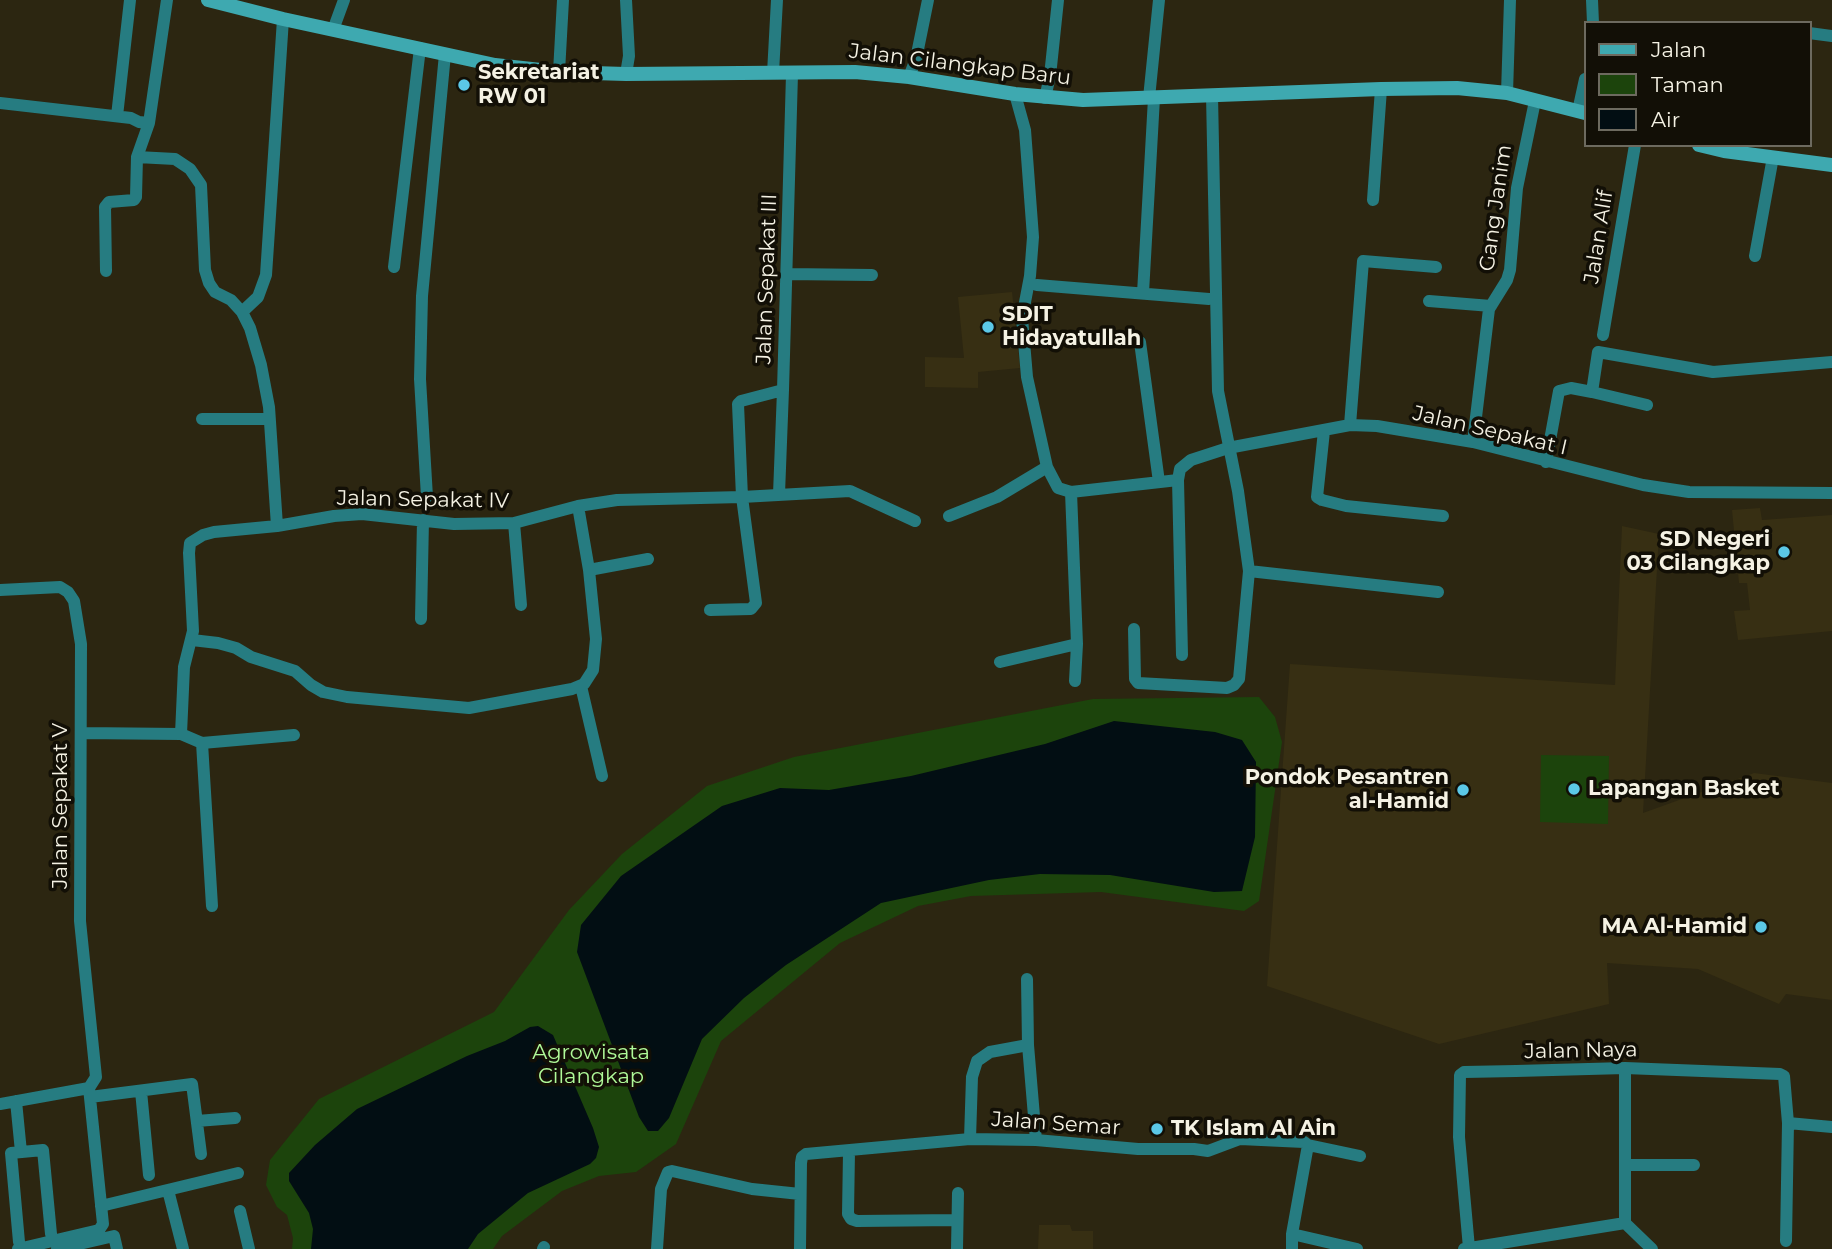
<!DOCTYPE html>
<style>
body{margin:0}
#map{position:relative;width:1832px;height:1249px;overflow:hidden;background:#2c2611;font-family:Montserrat,sans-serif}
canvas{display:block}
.legend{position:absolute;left:1584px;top:21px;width:228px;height:126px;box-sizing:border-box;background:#120f06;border:2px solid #6d6a5f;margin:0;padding:9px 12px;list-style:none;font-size:21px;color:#f5f2e4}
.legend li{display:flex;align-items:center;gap:14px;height:35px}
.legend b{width:35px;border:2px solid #6d6a5f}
</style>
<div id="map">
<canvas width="1832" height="1249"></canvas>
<ul class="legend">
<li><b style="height:9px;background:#3ea9b0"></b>Jalan</li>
<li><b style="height:19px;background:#1c440c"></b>Taman</li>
<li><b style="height:19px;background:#020e13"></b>Air</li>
</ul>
</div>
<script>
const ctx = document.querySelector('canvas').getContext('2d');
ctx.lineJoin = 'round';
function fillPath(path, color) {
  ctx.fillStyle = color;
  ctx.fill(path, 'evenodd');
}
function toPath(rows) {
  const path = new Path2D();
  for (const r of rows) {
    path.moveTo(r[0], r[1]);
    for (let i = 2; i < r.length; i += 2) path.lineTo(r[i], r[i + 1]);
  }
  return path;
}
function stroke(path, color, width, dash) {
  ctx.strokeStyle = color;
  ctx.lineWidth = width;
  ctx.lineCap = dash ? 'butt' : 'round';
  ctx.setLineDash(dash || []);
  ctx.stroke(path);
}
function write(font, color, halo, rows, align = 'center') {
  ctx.font = font + ' Montserrat,sans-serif';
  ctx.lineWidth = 7;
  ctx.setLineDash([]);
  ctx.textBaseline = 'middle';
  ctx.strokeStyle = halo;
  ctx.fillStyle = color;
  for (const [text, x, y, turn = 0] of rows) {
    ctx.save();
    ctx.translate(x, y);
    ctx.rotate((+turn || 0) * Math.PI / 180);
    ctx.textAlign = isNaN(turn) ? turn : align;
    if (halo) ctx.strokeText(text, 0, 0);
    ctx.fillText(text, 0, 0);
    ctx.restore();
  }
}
fillPath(toPath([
 [1012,292,1020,368,978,372,978,388,925,387,925,357,964,358,958,297],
 [1760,508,1762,520,1832,515,1832,631,1738,640,1734,611,1750,610,1747,583,1739,583,1732,510],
 [1622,526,1659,534,1643,813,1754,773,1832,783,1832,1000,1786,994,1779,1004,1698,969,1607,963,1609,1004,1439,1044,1267,986,1290,664,1615,685],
 [1039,1225,1070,1225,1072,1231,1093,1231,1093,1249,1038,1249]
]), '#372f13');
fillPath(toPath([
 [1259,697,1275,717,1282,742,1259,901,1244,911,1101,892,971,896,918,906,840,943,721,1041,676,1144,636,1172,599,1176,562,1191,502,1236,493,1249,292,1249,293,1238,287,1215,277,1207,266,1185,270,1160,319,1099,494,1012,569,910,622,854,707,786,794,757,1093,699],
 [1541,755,1609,756,1608,824,1540,822]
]), '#1c440c');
fillPath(toPath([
 [1114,721,1215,732,1242,740,1256,762,1255,837,1242,891,1214,892,1110,875,1040,874,989,880,881,903,786,965,744,998,702,1039,669,1118,658,1131,648,1131,639,1117,577,952,581,925,621,876,722,806,780,788,829,790,911,776,1045,744],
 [538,1026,553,1035,593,1128,599,1147,596,1158,590,1164,528,1193,478,1234,468,1249,311,1249,313,1229,309,1213,289,1181,289,1173,315,1145,357,1109,467,1056,505,1041,530,1027]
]), '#020e13');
stroke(toPath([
 [167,0,149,123,137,157,175,159,190,169,201,185,205,270,209,283,215,292,231,300,242,312,250,328,261,365,269,407,277,526,334,516,362,514,454,524,514,523,578,506,617,500,742,497,738,404,741,401,783,390,792,74],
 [1592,0,1593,23],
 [333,30,344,0],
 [1809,33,1832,36],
 [559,72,563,0],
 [773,73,777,0],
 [626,74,629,56,626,0],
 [909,77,916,59,928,0],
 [1507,93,1510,0],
 [1015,94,1025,130,1033,237,1030,276,1022,318,1027,377,1047,467,1058,488,1071,492,1178,480,1180,469,1191,460,1228,448,1350,425,1377,426,1473,442,1643,485,1689,492,1832,493],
 [1212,95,1218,391,1238,491,1249,571,1438,592],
 [1045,98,1050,76,1058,0],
 [1149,98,1159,0],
 [0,103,131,118,139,122,149,123],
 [1578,111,1585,79],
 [117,116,130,0],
 [1373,200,1381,89],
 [1755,256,1773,157],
 [394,267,420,48],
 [106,271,105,207,109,202,134,200,136,197,137,157],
 [786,274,872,275],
 [1037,285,1209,299],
 [1143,293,1154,98],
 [1429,301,1491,306],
 [242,312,258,297,266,275,283,19],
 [1603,335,1635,145],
 [1140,342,1159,482],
 [1592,392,1647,405],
 [202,419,269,419],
 [1350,425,1363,261,1436,267],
 [1324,431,1317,497,1322,500,1346,506,1443,516],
 [1473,442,1489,309,1507,280,1510,270,1517,188,1535,101],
 [1546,462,1559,391,1571,388,1592,392,1598,352,1713,372,1832,362],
 [1178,480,1182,655],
 [1071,492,1077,644],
 [779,494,783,390],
 [427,497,420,379,422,296,445,54],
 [949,516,997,497,1047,467],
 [514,523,521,605],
 [589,570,648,559],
 [0,590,60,587,68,592,74,601,81,644,80,921,96,1077,89,1088],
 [710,610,751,609,756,603,742,497,850,491,915,521],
 [421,619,423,520],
 [1134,629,1135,679,1138,683,1227,688,1234,685,1239,679,1249,571],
 [192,640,218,643,236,648,251,657,295,671,311,685,323,692,347,697,469,708,572,689,584,684,593,670,596,639,589,570,578,506],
 [1000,662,1077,644,1075,681],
 [581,686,602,776],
 [81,733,181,734,202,743,294,735],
 [181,734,184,667,193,631,189,553,190,543,203,535,214,532,277,526],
 [202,743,212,906],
 [1027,979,1028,1045,1036,1140],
 [141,1091,149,1175],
 [90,1097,192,1084,201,1154],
 [16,1101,21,1152],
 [0,1104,89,1088],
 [197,1121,235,1118],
 [1788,1123,1832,1127],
 [970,1139,972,1077,977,1061,990,1052,1028,1045],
 [1308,1145,1360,1156],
 [849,1152,848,1214,851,1219,857,1221,957,1220],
 [1626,1165,1694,1165],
 [168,1190,183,1249],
 [101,1206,238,1173],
 [240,1211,249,1249],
 [1625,1223,1625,1068],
 [1625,1223,1652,1249],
 [1292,1234,1357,1249],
 [19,1242,11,1153,43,1150,51,1234],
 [1469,1248,1459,1137,1460,1075,1464,1072,1516,1071,1625,1068,1780,1074,1784,1076,1788,1123,1786,1241],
 [18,1249,99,1230,103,1224,89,1088],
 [57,1249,114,1236,117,1249],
 [543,1249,544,1247],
 [657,1249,661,1189,668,1172,672,1171,752,1189,800,1194],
 [800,1249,801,1163,802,1157,806,1154,970,1139,1036,1140,1138,1149,1194,1149,1208,1151,1240,1139,1304,1142,1308,1145,1292,1234,1292,1249],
 [957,1249,958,1193],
 [1464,1249,1625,1223]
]), '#267c81', 12);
stroke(toPath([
 [208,0,283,19,495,65,559,72,626,74,855,72,909,77,1015,94,1083,100,1381,89,1457,88,1507,93,1585,113],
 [1699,145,1724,151,1832,165]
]), '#3ea9b0', 14);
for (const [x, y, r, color] of [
 [464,85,7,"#5bc8e7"],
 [988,327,7,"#5bc8e7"],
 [1784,552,7,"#5bc8e7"],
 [1574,789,7,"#5bc8e7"],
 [1463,790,7,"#5bc8e7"],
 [1761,927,7,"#5bc8e7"],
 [1157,1129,7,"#5bc8e7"]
]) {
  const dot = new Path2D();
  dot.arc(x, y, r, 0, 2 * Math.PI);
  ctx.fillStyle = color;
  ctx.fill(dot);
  stroke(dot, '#120f06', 2.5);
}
write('21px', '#f5f2e4', '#120f06', [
 ["Jalan Cilangkap Baru",960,65,7],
 ["Gang Janim",1496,208,-82],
 ["Jalan Alif",1599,237,-81],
 ["Jalan Sepakat III",767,279,-88],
 ["Jalan Sepakat I",1490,431,13],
 ["Jalan Sepakat IV",423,500,1],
 ["Jalan Sepakat V",61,806,-90],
 ["Jalan Naya",1581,1051,-1],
 ["Jalan Semar",1056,1124,4]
]);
write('bold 21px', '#f5f2e4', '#120f06', [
 ["Sekretariat",478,73],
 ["RW 01",478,97],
 ["SDIT",1002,315],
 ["Hidayatullah",1002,339],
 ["SD Negeri",1770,540,"right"],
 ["03 Cilangkap",1770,564,"right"],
 ["Pondok Pesantren",1449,778,"right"],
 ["al-Hamid",1449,802,"right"],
 ["Lapangan Basket",1588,789],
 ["MA Al-Hamid",1747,927,"right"],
 ["TK Islam Al Ain",1171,1129]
], 'left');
write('21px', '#b0fa99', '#120f06', [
 ["Agrowisata",591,1053],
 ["Cilangkap",591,1077]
]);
</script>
